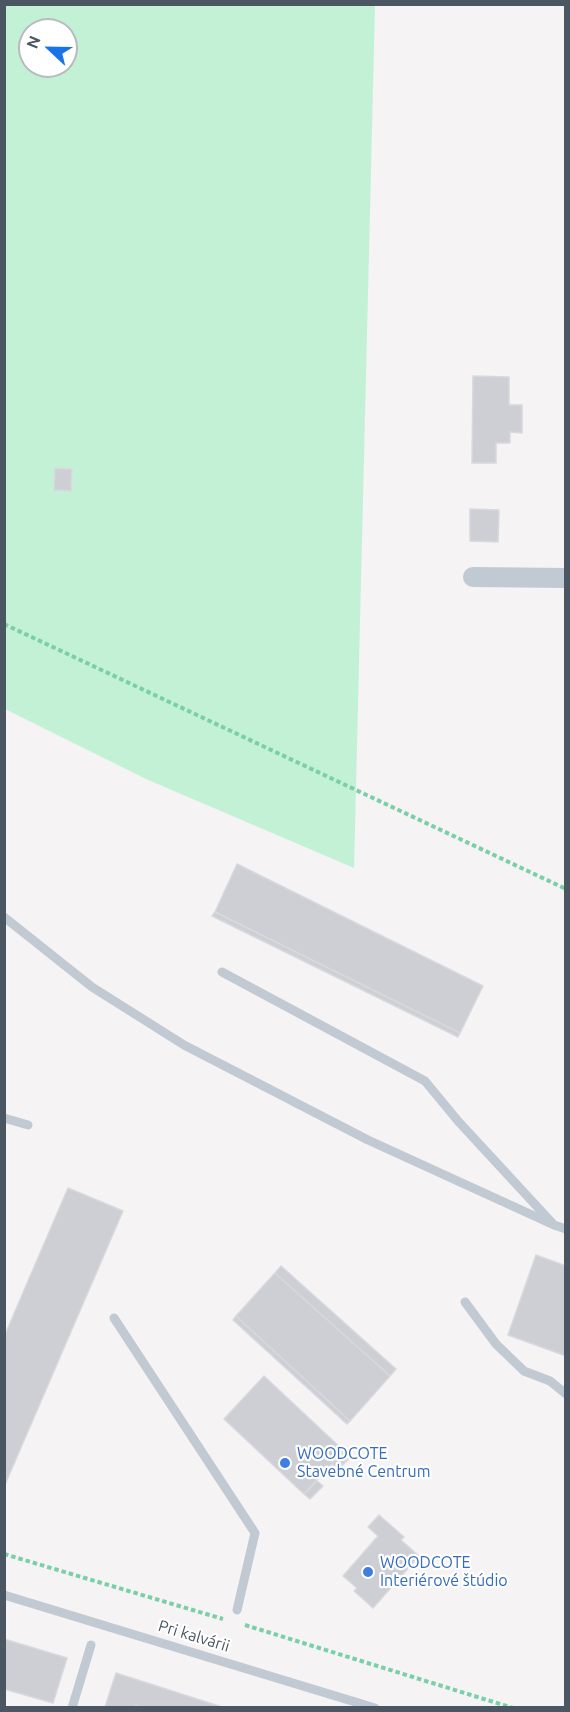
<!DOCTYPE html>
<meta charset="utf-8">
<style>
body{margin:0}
#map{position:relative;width:570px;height:1712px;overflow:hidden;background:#f5f3f3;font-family:Ubuntu,sans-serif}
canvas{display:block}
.frame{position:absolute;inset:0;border:6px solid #4a5661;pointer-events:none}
.north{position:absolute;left:18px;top:18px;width:60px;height:60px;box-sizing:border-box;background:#fff;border:2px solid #b7bbc0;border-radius:50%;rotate:292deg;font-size:16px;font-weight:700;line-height:24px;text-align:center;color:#4a5661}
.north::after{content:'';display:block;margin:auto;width:21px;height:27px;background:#1a73e8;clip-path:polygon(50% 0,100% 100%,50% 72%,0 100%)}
</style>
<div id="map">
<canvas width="570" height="1712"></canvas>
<div class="frame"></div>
<div class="north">N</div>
</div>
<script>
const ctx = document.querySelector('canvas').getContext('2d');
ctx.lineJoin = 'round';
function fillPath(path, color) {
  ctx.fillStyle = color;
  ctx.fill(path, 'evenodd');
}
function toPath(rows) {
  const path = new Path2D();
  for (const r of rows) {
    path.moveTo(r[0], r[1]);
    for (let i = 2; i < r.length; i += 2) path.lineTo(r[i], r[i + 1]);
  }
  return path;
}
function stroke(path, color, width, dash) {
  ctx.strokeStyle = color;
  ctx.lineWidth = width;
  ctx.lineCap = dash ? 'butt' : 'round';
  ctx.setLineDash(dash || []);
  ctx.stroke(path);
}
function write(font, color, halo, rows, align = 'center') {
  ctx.font = font + ' Ubuntu,sans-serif';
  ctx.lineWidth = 4.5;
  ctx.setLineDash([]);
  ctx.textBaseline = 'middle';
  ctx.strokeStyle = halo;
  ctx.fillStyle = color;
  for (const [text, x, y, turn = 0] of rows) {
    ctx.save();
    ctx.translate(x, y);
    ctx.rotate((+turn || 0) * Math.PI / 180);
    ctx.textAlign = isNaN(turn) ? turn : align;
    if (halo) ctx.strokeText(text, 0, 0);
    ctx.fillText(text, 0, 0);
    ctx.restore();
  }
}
fillPath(toPath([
 [4,5,375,5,354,868,146,779,5,709],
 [30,30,66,30,66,66,30,66]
]), '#c3f1d5');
const building = toPath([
 [473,376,509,377,509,405,522,405,522,433,510,432,510,443,496,443,496,463,472,463,473,376],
 [55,468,72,469,71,491,54,490,55,468],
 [470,509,499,510,498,542,470,541,470,509],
 [237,864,483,986,460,1033,215,912,237,864],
 [215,912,460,1033,458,1037,212,916,215,912],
 [68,1188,123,1211,4,1487,4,1337,68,1188],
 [536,1255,566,1266,566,1356,508,1335,536,1255],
 [281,1266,396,1369,390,1376,275,1273,281,1266],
 [275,1273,390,1376,350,1421,236,1316,275,1273],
 [236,1316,350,1421,347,1424,233,1320,236,1316],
 [264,1376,344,1451,304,1494,224,1419,264,1376],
 [344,1451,350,1457,338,1470,332,1464,344,1451],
 [317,1481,323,1486,310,1499,304,1494,317,1481],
 [379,1515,404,1537,401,1540,419,1556,373,1608,354,1591,357,1588,343,1576,378,1536,368,1527,379,1515],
 [4,1639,67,1658,53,1703,4,1689,4,1639],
 [116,1673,225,1708,144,1708,136,1705,135,1708,107,1708,105,1707,116,1673]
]);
fillPath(building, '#cdcfd5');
stroke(building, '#d7d9de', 1.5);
stroke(toPath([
 [4,624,566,889],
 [4,1554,223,1619],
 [245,1625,513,1708]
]), '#7ad0a6', 4, [4.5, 3]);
stroke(toPath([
 [4,917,92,987,184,1045,368,1140,554,1225,458,1121,425,1081,222,972],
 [4,1118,28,1125],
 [554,1225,566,1229],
 [465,1302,496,1344,524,1371,550,1381,566,1394],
 [114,1318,255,1533,237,1610],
 [4,1595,375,1708],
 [72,1708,91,1645]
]), '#c1cad2', 9);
stroke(toPath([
 [473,577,566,578]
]), '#c1cad2', 20);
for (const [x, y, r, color] of [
 [285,1463,6,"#3f7fe0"],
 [368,1572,6,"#3f7fe0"]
]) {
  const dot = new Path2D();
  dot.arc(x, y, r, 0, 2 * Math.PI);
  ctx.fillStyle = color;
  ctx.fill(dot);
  stroke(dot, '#fff', 2);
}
write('16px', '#366cbe', '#fff', [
 ["WOODCOTE",297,1454],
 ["Stavebné Centrum",297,1472],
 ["WOODCOTE",380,1563],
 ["Interiérové štúdio",380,1581]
], 'left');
write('16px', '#4a5661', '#fff', [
 ["Pri kalvárii",194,1636,17]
]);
</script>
